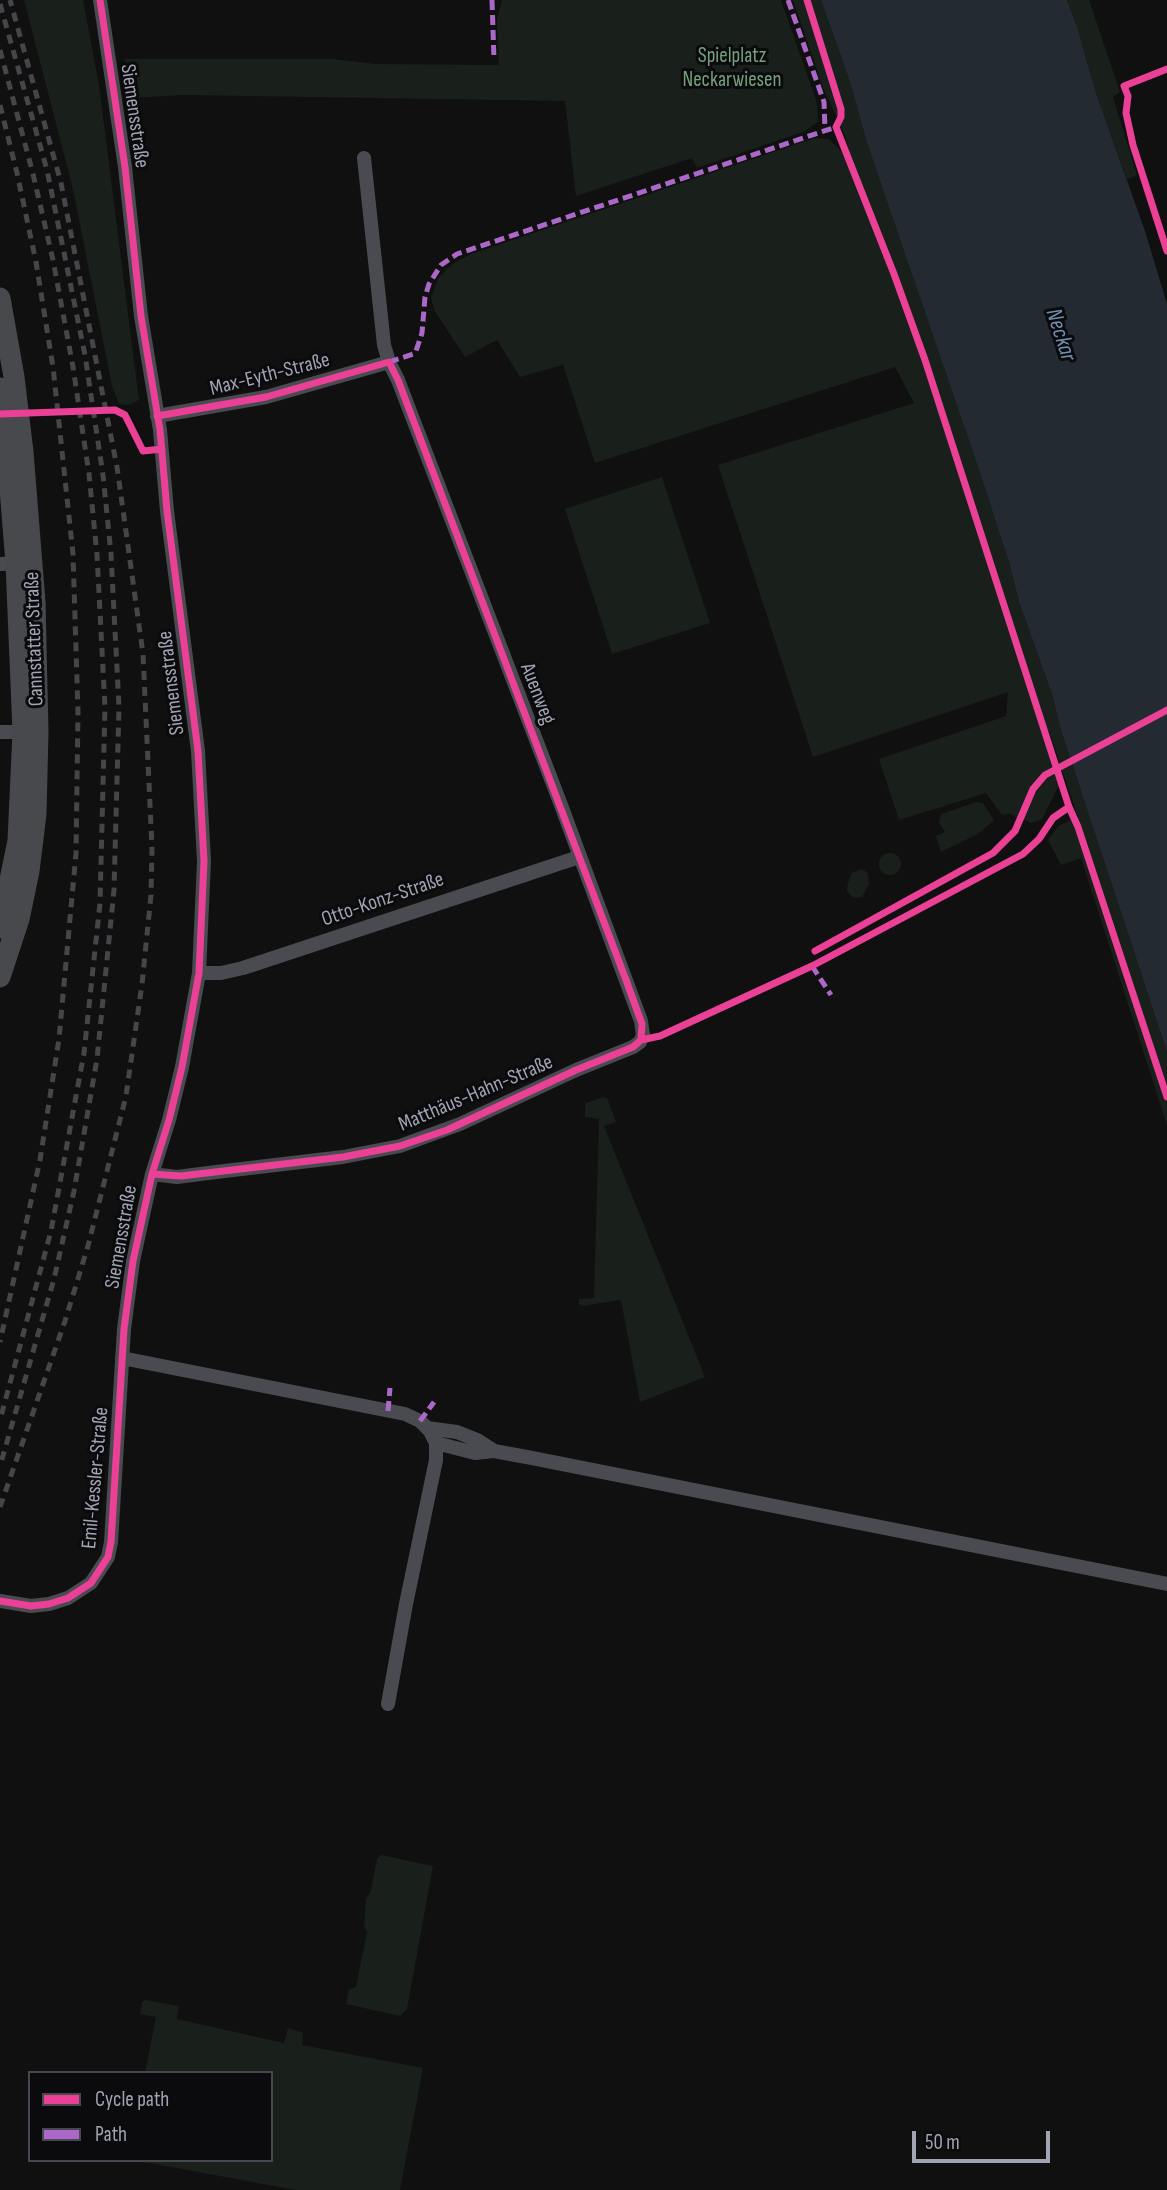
<!DOCTYPE html>
<meta charset="utf-8">
<style>
body{margin:0}
#map{position:relative;width:1167px;height:2190px;overflow:hidden;background:#101010;font-family:"Sofia Sans Condensed",sans-serif}
canvas{display:block}
.legend{position:absolute;left:28px;top:2071px;width:245px;height:91px;box-sizing:border-box;background:#0b0a0c;border:2px solid #47484f;margin:0;padding:9px 12px;list-style:none;font-size:21px;color:#a0a4b3}
.legend li{display:flex;align-items:center;gap:14px;height:35px}
.legend b{width:35px;border:2px solid #47484f}
.scale{position:absolute;left:912px;top:2131px;width:138px;height:32px;box-sizing:border-box;border:4px solid #a0a4b3;border-top:0;padding-left:9px;font-size:21px;line-height:24px;white-space:nowrap;color:#a0a4b3;-webkit-text-stroke:5px #0b0a0c;paint-order:stroke}
</style>
<div id="map">
<canvas width="1167" height="2190"></canvas>
<ul class="legend">
<li><b style="height:9px;background:#ea4096"></b>Cycle path</li>
<li><b style="height:9px;background:#ac68c9"></b>Path</li>
</ul>
<div class="scale">50 m</div>
</div>
<script>
const ctx = document.querySelector('canvas').getContext('2d');
ctx.lineJoin = 'round';
function fillPath(path, color) {
  ctx.fillStyle = color;
  ctx.fill(path, 'evenodd');
}
function toPath(rows) {
  const path = new Path2D();
  for (const r of rows) {
    if (r.length === 3) {
      path.moveTo(r[0] + r[2], r[1]);
      path.arc(r[0], r[1], r[2], 0, 2 * Math.PI);
      continue;
    }
    path.moveTo(r[0], r[1]);
    for (let i = 2; i < r.length; i += 2) path.lineTo(r[i], r[i + 1]);
  }
  return path;
}
function stroke(path, color, width, dash) {
  ctx.strokeStyle = color;
  ctx.lineWidth = width;
  ctx.lineCap = dash ? 'butt' : 'round';
  ctx.setLineDash(dash || []);
  ctx.stroke(path);
}
function write(font, color, halo, rows, align = 'center') {
  ctx.font = font + ' "Sofia Sans Condensed",sans-serif';
  ctx.lineWidth = 6;
  ctx.setLineDash([]);
  ctx.textBaseline = 'middle';
  ctx.strokeStyle = halo;
  ctx.fillStyle = color;
  for (const [text, x, y, turn = 0] of rows) {
    ctx.save();
    ctx.translate(x, y);
    ctx.rotate((+turn || 0) * Math.PI / 180);
    ctx.textAlign = isNaN(turn) ? turn : align;
    if (halo) ctx.strokeText(text, 0, 0);
    ctx.fillText(text, 0, 0);
    ctx.restore();
  }
}
fillPath(toPath([
 [24,0,83,0,99,85,139,400,128,405,119,404,112,386,73,189],
 [502,0,781,0,817,103,818,122,803,132,697,168,692,158,576,196,565,101,184,95,130,98,125,59,334,59,375,64,499,65,497,20],
 [793,0,821,0,850,82,867,143,978,467,1009,562,1019,602,1052,694,1060,727,1167,1052,1167,1125,1081,858,1061,865,1048,840,1058,826,1078,817,1049,731,1043,733,1059,785,1042,819,1031,823,1010,814,1002,815,986,793,899,820,879,759,1006,716,1008,692,813,757,718,465,914,403,895,367,595,463,563,365,520,377,497,340,465,357,434,310,431,297,439,277,452,264,471,254,815,138,829,139,843,153,848,146,844,133,823,88],
 [1067,0,1089,0,1120,92,1113,97,1137,175,1127,179,1096,93,1077,27],
 [662,477,710,623,612,654,565,509],
 [976,802,983,803,994,820,978,834,941,852,936,836,945,832,939,822,941,814],
 [890,864,11],
 [862,869,868,873,869,884,862,897,853,898,847,891,848,883,852,873],
 [603,1097,607,1098,616,1122,604,1126,705,1377,640,1402,621,1300,581,1306,579,1304,579,1299,594,1298,599,1119,585,1117,585,1106,586,1103],
 [381,1855,433,1866,407,2009,400,2016,346,2004,349,1989,356,1987,367,1932,364,1925,366,1899,371,1891,377,1859],
 [145,2000,179,2006,177,2019,284,2043,288,2028,303,2033,302,2045,423,2068,400,2190,296,2190,149,2163,125,2161,271,2160,271,2073,145,2073,156,2017,140,2014,142,2002]
]), '#191f1a');
fillPath(toPath([
 [821,0,1067,0,1077,27,1096,93,1145,231,1167,304,1167,1052,1060,727,1052,694,1019,602,1009,562,978,467,867,143,850,82]
]), '#232a32');
stroke(toPath([
 [157,416,266,397,389,362],
 [0,564,23,563],
 [0,732,30,732],
 [199,973,221,973,243,968,579,857],
 [152,1174,177,1177,216,1172,343,1157,400,1146,460,1124,576,1070,633,1047,640,1042,643,1035,641,1021,561,805,398,380,389,362,384,345,364,158],
 [122,1358,405,1414,420,1421,430,1431,436,1443,436,1460,406,1604,388,1704],
 [427,1428,457,1432,477,1440,494,1451],
 [436,1443,475,1453,494,1451,532,1458,1167,1584],
 [0,1601,31,1606,49,1604,68,1598,91,1583,108,1557,111,1542,124,1329,133,1261,152,1174,169,1120,182,1067,199,973,204,861,198,751,167,511,160,430,141,316,125,167,100,0]
]), '#4a4b50', 14);
stroke(toPath([
 [0,298,14,377,23,452,35,602,38,732,36,814,29,871,19,919,0,977],
 [0,388,4,414,16,563,23,732,18,841,0,928]
]), '#48494d', 21);
stroke(toPath([
 [0,4,47,170,85,355,103,475,111,554,119,707,114,890,97,1059,74,1191,54,1279,0,1466],
 [0,50,33,174,53,260,73,367,89,474,97,555,105,707,100,903,84,1053,51,1231,0,1420],
 [0,105,17,173,36,262,53,367,73,554,78,712,76,853,59,1039,40,1160,0,1342],
 [0,1507,65,1321,88,1246,126,1096,142,984,151,895,152,848,143,654,117,467,61,183,10,0]
]), '#444649', 5, [9, 7]);
stroke(toPath([
 [492,0,494,60],
 [788,0,824,102,825,130],
 [389,362,413,354,416,351,422,333,425,297,429,284,441,265,457,254,836,127],
 [812,966,831,995],
 [388,1411,390,1388],
 [420,1421,434,1402]
]), '#ac68c9', 5, [10, 5]);
stroke(toPath([
 [807,0,841,109,841,117,836,127,894,274,925,360,1069,807,1078,827,1167,1097],
 [1167,69,1124,86,1128,96,1126,113,1133,145,1167,251],
 [0,414,115,410,125,415,143,451,162,449],
 [157,416,266,397,389,362,398,380,626,980,642,1024,641,1040],
 [815,951,993,853,1015,831,1033,789,1045,775,1167,710],
 [152,1174,181,1176,343,1157,400,1146,447,1130,576,1070,633,1047,641,1040,660,1036,812,966,1023,854,1039,839,1053,818,1069,807],
 [0,1601,31,1606,49,1604,68,1598,91,1583,108,1557,111,1542,124,1329,133,1261,152,1174,169,1120,182,1067,199,973,204,861,198,751,167,511,160,430,141,316,125,167,100,0]
]), '#ea4096', 7);
write('21px', '#75a07c', '#0b0a0c', [
 ["Spielplatz",732,57],
 ["Neckarwiesen",732,81]
]);
write('21px', '#a0a4b3', '#0b0a0c', [
 ["Siemensstraße",134,116,82],
 ["Max-Eyth-Straße",270,375,-14],
 ["Cannstatter Straße",35,639,-92],
 ["Siemensstraße",172,683,-97],
 ["Auenweg",537,694,69],
 ["Otto-Konz-Straße",383,900,-19],
 ["Matthäus-Hahn-Straße",476,1094,-23],
 ["Siemensstraße",122,1237,-80],
 ["Emil-Kessler-Straße",96,1478,-85]
]);
write('italic 23px', '#738eb1', '#0b0a0c', [
 ["Neckar",1060,335,72]
]);
</script>
